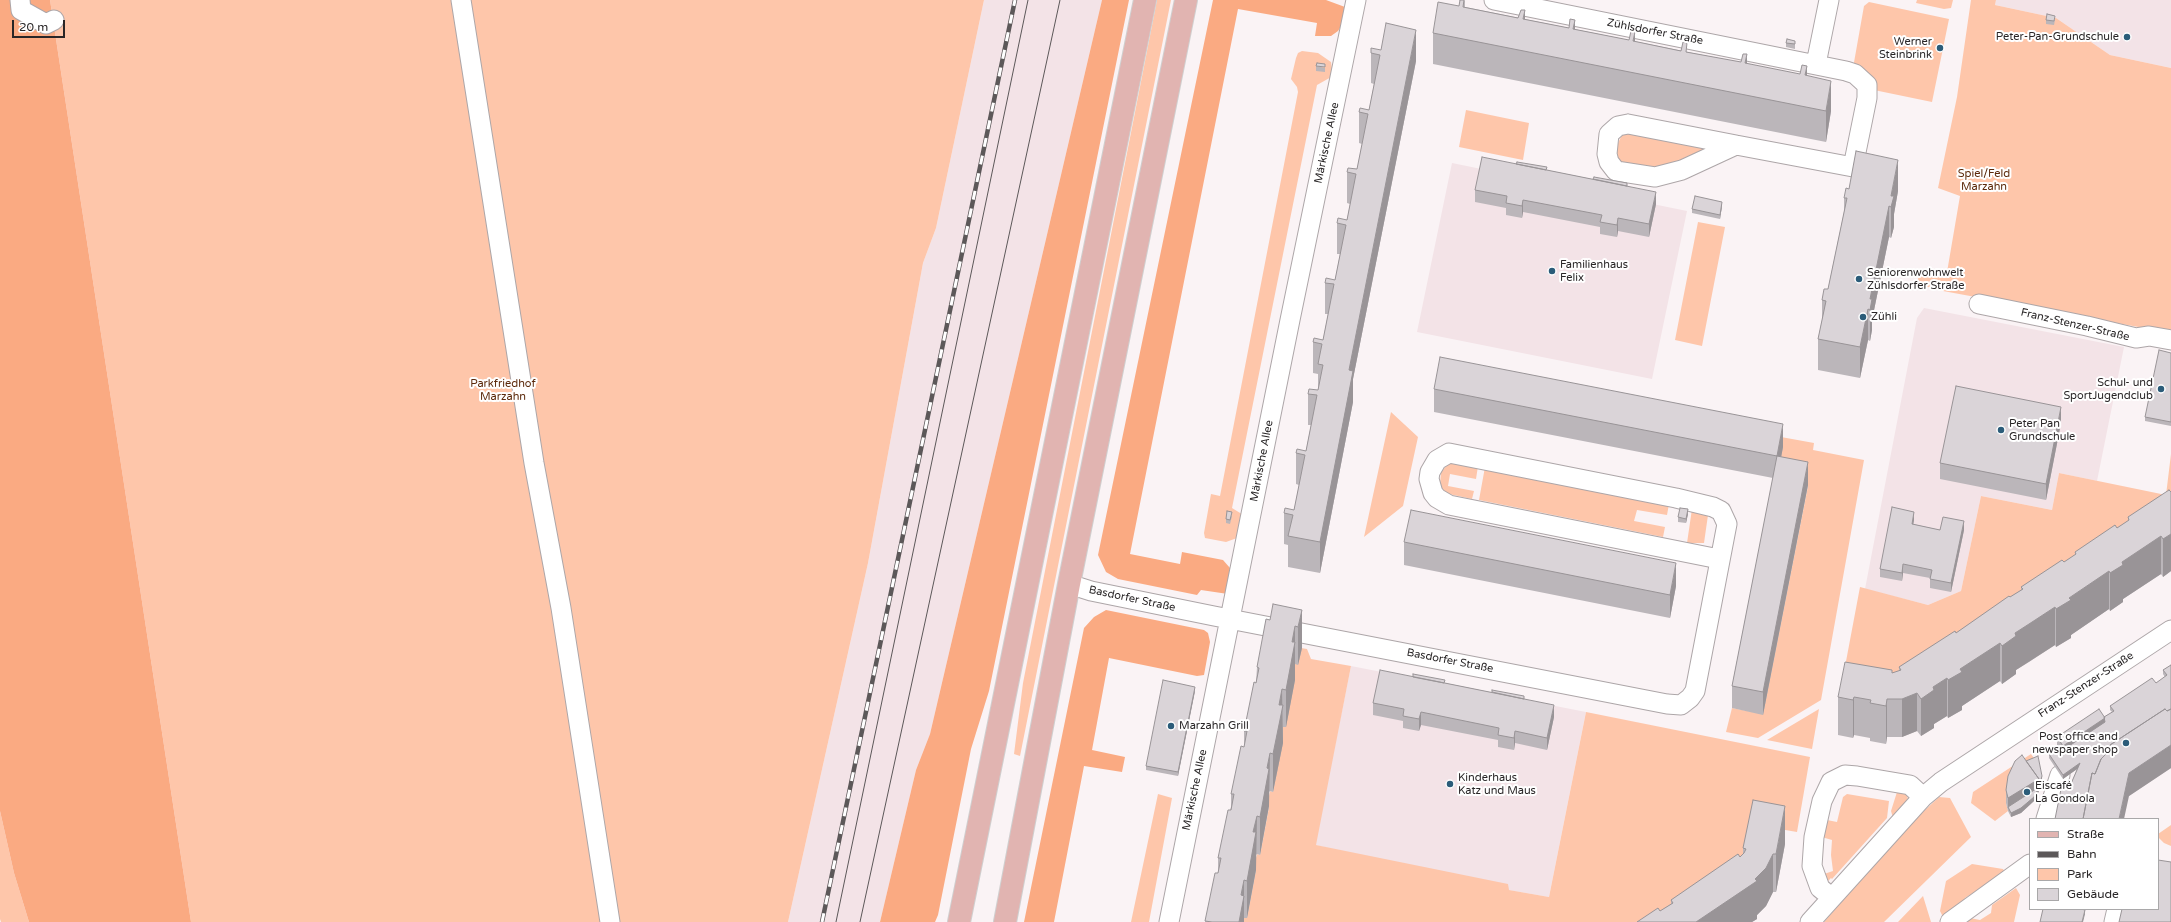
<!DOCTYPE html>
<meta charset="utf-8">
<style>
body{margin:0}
#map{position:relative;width:2171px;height:922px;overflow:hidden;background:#faf3f5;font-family:"Varela Round",sans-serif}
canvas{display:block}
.legend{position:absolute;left:2029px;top:818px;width:130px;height:92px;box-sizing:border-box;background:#fff;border:1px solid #a9a8a9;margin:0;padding:5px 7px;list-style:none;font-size:12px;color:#292627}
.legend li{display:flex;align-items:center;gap:8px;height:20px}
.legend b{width:20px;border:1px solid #a9a8a9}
.scale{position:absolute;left:12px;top:20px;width:53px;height:18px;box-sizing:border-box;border:2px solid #292627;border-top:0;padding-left:5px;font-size:12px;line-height:14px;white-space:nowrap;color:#292627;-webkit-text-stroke:3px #fff;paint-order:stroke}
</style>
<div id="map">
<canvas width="2171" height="922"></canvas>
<ul class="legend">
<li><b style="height:5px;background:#e1b4b1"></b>Straße</li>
<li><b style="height:5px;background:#5c5859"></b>Bahn</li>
<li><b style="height:11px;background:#fec6aa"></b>Park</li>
<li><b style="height:11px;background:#dad4d8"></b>Gebäude</li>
</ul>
<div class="scale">20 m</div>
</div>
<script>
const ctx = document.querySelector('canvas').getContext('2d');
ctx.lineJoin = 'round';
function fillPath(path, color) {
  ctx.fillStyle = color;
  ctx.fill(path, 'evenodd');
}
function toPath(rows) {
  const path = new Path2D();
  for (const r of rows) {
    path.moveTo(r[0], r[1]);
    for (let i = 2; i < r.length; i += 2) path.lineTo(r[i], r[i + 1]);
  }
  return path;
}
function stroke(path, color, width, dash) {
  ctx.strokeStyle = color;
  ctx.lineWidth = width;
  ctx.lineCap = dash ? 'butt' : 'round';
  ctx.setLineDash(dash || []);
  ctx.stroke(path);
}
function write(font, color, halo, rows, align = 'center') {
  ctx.font = font + ' "Varela Round",sans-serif';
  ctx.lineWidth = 4;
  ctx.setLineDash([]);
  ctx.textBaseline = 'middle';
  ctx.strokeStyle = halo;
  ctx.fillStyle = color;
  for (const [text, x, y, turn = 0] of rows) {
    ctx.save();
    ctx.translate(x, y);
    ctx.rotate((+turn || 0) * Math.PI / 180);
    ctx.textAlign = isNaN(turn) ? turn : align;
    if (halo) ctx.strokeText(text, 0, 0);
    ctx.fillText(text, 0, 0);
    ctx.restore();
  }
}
fillPath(toPath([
 [984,0,1102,0,930,734,916,770,880,922,788,922,868,563,923,263,936,228],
 [1996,0,2171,0,2171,68,2110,55,2056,18,1995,5],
 [1452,163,1687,211,1652,379,1417,332],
 [1924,308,2124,347,2097,481,2059,473,2052,510,1981,496,1961,591,1928,605,1865,589,1917,318],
 [1351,666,1586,712,1549,897,1508,890,1315,845]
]), '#f3e3e7');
fillPath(toPath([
 [50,0,984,0,936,228,923,263,868,563,788,922,191,922],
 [1157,0,1171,0,1020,756,1014,754,1023,683],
 [1917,0,1953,0,1951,8,1944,9,1916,3],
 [1971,0,1996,0,1995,5,2056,18,2110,55,2171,68,2171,333,1943,291,1917,284,1919,274,1946,278,1960,196,1938,188,1957,97],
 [1869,2,1949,19,1932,102,1874,90,1853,68,1864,6],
 [1302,51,1318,53,1331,62,1333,76,1317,85,1232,508,1245,516,1237,538,1226,542,1205,538,1204,533,1211,494,1220,496,1298,92,1297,87,1291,79,1296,58,1298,53],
 [1466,110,1529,123,1523,160,1459,147],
 [1630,131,1711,147,1668,170,1623,166,1618,158,1616,147,1622,135],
 [1698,222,1725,227,1702,346,1675,340],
 [1391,412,1418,437,1403,506,1364,537],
 [1770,435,1814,443,1813,450,1864,460,1821,700,1758,738,1726,732,1732,708,1763,714,1808,486,1777,479],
 [2171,454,2171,530,1899,705,1844,672,1860,587,1928,605,1961,591,1981,496,2052,510,2059,473,2166,495],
 [1452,463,1478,466,1476,479,1450,474,1448,486,1474,491,1472,499,1449,494,1442,490,1440,484,1441,472,1448,464],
 [1485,467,1669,504,1667,515,1637,510,1634,521,1665,527,1663,537,1479,500],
 [1692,509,1708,515,1704,543,1687,543],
 [1301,648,1307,649,1311,659,1351,666,1316,845,1508,884,1509,890,1549,897,1586,712,1810,757,1797,832,1756,825,1743,885,1694,922,1243,922,1244,918,1247,918,1256,870,1253,870,1257,854,1260,855,1269,807,1267,806,1270,791,1273,792,1282,743,1282,727,1285,727,1295,664,1298,664],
 [1819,709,1812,749,1767,740],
 [2031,754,2036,761,2006,803,2008,811,1995,821,1971,803,1973,792],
 [1897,792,1907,794,1908,800,1893,818,1891,811],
 [1158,794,1172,798,1149,922,1131,922],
 [1847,794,1889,801,1887,818,1832,879,1831,878,1826,883,1821,875,1833,871,1831,855,1832,840,1818,836,1822,819,1837,822,1843,797],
 [1939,797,1950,798,1971,837,1884,922,1824,922,1907,827],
 [0,811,14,873,29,922,1,922,0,919],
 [2171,825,2171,846,2164,843,2158,837,2158,834],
 [1972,864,2003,869,2008,876,1984,893,1976,891,1965,898,1963,906,1944,919,1940,911,1946,881],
 [2016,888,2020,895,2014,922,1965,922,1970,918,1980,920,1991,913,1992,905],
 [1923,896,1931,922,1898,922]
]), '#fec6aa');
fillPath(toPath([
 [0,0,50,0,191,922,29,922,14,873,0,811],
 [1102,0,1129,0,989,691,971,749,938,915,935,922,880,922,916,770,930,734],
 [1213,0,1326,0,1345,7,1342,25,1338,31,1331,36,1315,36,1317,23,1238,9,1130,554,1180,564,1182,552,1223,560,1230,568,1231,575,1228,594,1201,590,1197,595,1118,579,1106,572,1098,555],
 [1106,610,1204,630,1208,633,1210,642,1204,675,1197,676,1109,658,1092,750,1125,757,1122,772,1084,766,1054,922,1024,922,1084,628,1094,617]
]), '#faaa82');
const minor = toPath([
 [20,0,21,10,46,24,54,20],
 [461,0,534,463,561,608,610,922],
 [1494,0,1846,71,1855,74,1867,85,1867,98,1853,167,1736,145],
 [1816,64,1829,0],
 [1628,124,1736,145,1682,170,1655,177,1616,171,1609,162,1607,154,1609,134,1618,126,1628,124],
 [1979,304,2087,326,2136,338,2149,336,2171,340],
 [1069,584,1091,591,1214,616,1667,704,1681,705,1690,698,1695,691,1727,524,1721,511,1713,507,1676,498,1454,454,1449,453,1437,460,1430,472,1429,479,1433,493,1437,498,1449,505,1719,559],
 [2046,819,2060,775],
 [1831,897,1820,888,1812,866,1814,837,1822,801,1831,782,1845,775,1857,776,1910,785,1923,797],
 [1169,922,1290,320,1356,0],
 [1810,922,1923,797,1941,782,2171,630],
 [1950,922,2030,864],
 [2114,922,2117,909]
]);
const major = toPath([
 [959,922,1145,0],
 [1005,922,1069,584,1186,0]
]);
stroke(minor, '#ada6a8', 21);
stroke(major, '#d0cfcf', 24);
stroke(minor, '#fff', 19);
stroke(major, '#e1b4b1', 22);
stroke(toPath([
 [836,922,1028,0],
 [860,922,1060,0]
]), '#5c5859', 1);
const rail = toPath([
 [822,922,1015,0]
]);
stroke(rail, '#5c5859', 4.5);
stroke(rail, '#fff', 3, [9]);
fillPath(toPath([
 [1465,0,1465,7,1807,76,1831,111,1826,142,1433,64,1433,33],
 [2046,20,2055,20,2054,25,2046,24],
 [1795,41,1795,49,1786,47,1786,43],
 [1371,53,1416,61,1353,379,1353,402,1320,573,1288,567,1288,545,1284,544,1284,513,1294,510,1299,485,1296,484,1296,453,1306,451,1311,425,1308,425,1308,394,1318,390,1318,374,1313,373,1313,342,1323,340,1328,314,1325,314,1325,283,1335,280,1340,254,1337,254,1337,223,1347,220,1350,204,1347,203,1347,172,1357,169,1362,144,1359,143,1359,112,1369,110,1374,84,1371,83],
 [1316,66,1325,68,1325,72,1316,71],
 [1516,164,1627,186,1656,204,1649,237,1618,231,1617,237,1600,234,1600,227,1523,212,1522,218,1506,215,1506,208,1475,202,1475,190],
 [1849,189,1898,191,1894,214,1894,227,1891,238,1889,237,1872,320,1872,330,1870,341,1868,340,1860,378,1818,370,1818,339,1822,320,1822,300,1828,289,1844,212,1844,198],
 [1722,206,1720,219,1692,213,1692,209],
 [2171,353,2171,426,2145,421,2145,417],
 [1434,389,1783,447,1781,457,1808,485,1763,715,1732,708,1732,686,1773,478,1434,412],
 [2061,423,2046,500,1940,479,1940,463],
 [2171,492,2171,571,2163,577,2161,574,2123,599,2123,602,2110,611,2109,609,2071,635,2071,638,2056,647,2055,645,2029,662,2016,670,2016,674,2002,684,2000,681,1962,706,1962,710,1948,718,1947,716,1934,724,1934,728,1921,736,1917,731,1902,737,1887,737,1886,744,1870,741,1870,738,1854,735,1853,738,1838,735,1838,697,1892,673,1899,671,1899,667,1956,633,2021,590,2021,587,2064,562,2075,555,2075,552,2117,528,2128,521,2128,517],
 [1688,514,1686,523,1678,522,1678,517],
 [1232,516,1230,524,1226,523,1226,519],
 [1914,520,1913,524,1940,530,1964,530,1951,592,1930,588,1930,578,1903,573,1902,581,1880,577,1880,569],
 [1404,542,1676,586,1670,618,1404,565],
 [1302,610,1302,648,1298,665,1295,664,1295,680,1286,727,1283,727,1283,743,1273,792,1270,791,1269,792,1269,806,1260,855,1257,854,1256,855,1256,870,1247,918,1244,918,1244,922,1205,922,1218,872,1218,858,1231,807,1231,794,1244,747,1244,731,1256,683,1257,667,1270,620],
 [2171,665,2171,768,2129,796,2070,786,2077,769,2063,779,2049,758,2049,754,2058,748,2057,745,2057,737,2104,717,2112,712,2110,710,2110,706,2156,683,2165,677,2163,674,2163,670],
 [1445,683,1524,699,1554,717,1547,750,1515,743,1514,750,1498,747,1498,740,1421,725,1419,731,1403,728,1403,721,1373,715,1373,703],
 [1195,691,1178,776,1146,770,1146,766],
 [2026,761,2042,780,2039,791,2034,801,2021,813,2011,817,2008,811,2006,803,2006,790],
 [1785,844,1776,892,1773,892,1766,906,1757,915,1757,919,1752,922,1637,922,1660,911,1671,904,1671,900,1740,857,1743,854,1743,848]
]), '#bbb6ba');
fillPath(toPath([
 [1525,10,1525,41,1523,19],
 [1575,20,1575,51,1573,29],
 [1416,30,1416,61,1353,379,1353,402,1320,573,1320,542,1349,370],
 [1635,32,1635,63,1633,41],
 [1747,54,1747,85,1745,63],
 [1807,66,1807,97,1805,75],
 [1831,81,1831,111,1826,142,1826,111],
 [1898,160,1898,191,1894,214,1894,227,1891,238,1891,196],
 [1656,192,1656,204,1649,237,1649,224],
 [1523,200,1523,212,1522,218,1522,206],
 [1722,202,1722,206,1720,219,1720,215],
 [1889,206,1889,237,1872,320,1872,330,1870,341,1870,299],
 [1618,218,1618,231,1617,237,1617,225],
 [1868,309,1868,340,1860,378,1860,347],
 [2061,407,2061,423,2046,500,2046,484],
 [1783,424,1783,447,1777,479,1777,456],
 [1808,462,1808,485,1763,715,1763,692],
 [1688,509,1688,514,1686,523,1686,519],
 [1914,512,1914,520,1912,532,1912,524],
 [1964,521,1964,530,1951,592,1951,583],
 [2171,534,2171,571,2163,577,2163,539],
 [2161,536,2161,574,2123,599,2123,602,2110,611,2110,573,2122,562],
 [1676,563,1676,586,1670,618,1670,595],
 [1903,564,1903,573,1902,581,1902,573],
 [2109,571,2109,609,2071,635,2071,638,2056,647,2056,609,2069,598],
 [2055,607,2055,645,2016,670,2016,674,2002,684,2002,646,2015,633],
 [1302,610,1302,648,1298,665,1298,627],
 [1295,626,1295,680,1286,727,1286,690,1292,642],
 [2000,643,2000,681,1962,706,1962,710,1948,718,1948,680,1960,669],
 [1947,678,1947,716,1934,724,1934,728,1921,736,1921,699,1933,687],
 [1195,687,1195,691,1178,776,1178,772],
 [1282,689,1283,743,1273,792,1273,754,1279,705],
 [1917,693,1917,731,1902,737,1902,699],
 [1854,697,1854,735,1853,738,1853,700],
 [1887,699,1887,737,1886,744,1886,706],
 [1554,705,1554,717,1547,750,1547,738],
 [1421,712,1421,725,1419,731,1419,719],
 [2105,718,2105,726,2063,754,2063,746],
 [1515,731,1515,743,1514,750,1514,738],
 [2171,745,2171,768,2129,796,2124,819,2119,819,2129,773],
 [1270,753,1269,806,1260,855,1260,817,1267,768],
 [2080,763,2080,767,2063,779,2063,775],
 [2042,776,2042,780,2039,791,2034,801,2021,813,2011,817,2011,813,2008,807,2008,798],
 [1785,806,1785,844,1776,892,1776,854],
 [1257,816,1256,870,1247,918,1247,881,1253,832],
 [1773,854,1773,892,1766,906,1757,915,1757,919,1752,922,1696,922,1755,879],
 [1244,880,1244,922,1239,922,1241,895],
 [2085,910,2085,914,2083,922,2082,922]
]), '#999497');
const building = toPath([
 [1460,0,1464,0,1463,7,1518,18,1521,10,1525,10,1523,19,1569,28,1570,19,1575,20,1573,29,1629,40,1631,31,1635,32,1633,41,1681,51,1683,42,1687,43,1686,52,1741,62,1743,54,1747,54,1745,63,1800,74,1802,65,1807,66,1805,75,1831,81,1826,111,1433,33,1438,2,1459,6,1460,0],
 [2047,14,2055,16,2054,21,2046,20,2047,14],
 [1386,23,1416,30,1349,370,1353,371,1320,542,1288,536,1293,515,1284,513,1285,508,1294,510,1305,455,1296,453,1297,449,1306,451,1317,395,1308,394,1309,389,1318,390,1323,365,1318,364,1322,344,1313,342,1314,338,1323,340,1334,284,1325,283,1326,278,1335,280,1346,225,1337,223,1338,218,1347,220,1356,174,1347,172,1348,168,1357,169,1368,114,1359,112,1360,108,1369,110,1380,55,1371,53,1371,48,1381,50,1386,23],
 [1787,39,1795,41,1795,44,1786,43,1787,39],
 [1317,63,1325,64,1325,67,1316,66,1317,63],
 [1856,151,1898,160,1891,196,1894,196,1891,207,1889,206,1870,299,1872,299,1870,310,1868,309,1860,347,1818,339,1826,301,1822,300,1824,289,1828,289,1847,198,1844,198,1846,188,1849,189,1856,151],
 [1482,157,1656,192,1649,224,1618,218,1617,225,1600,222,1602,215,1523,200,1522,206,1506,203,1507,196,1475,190,1482,157],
 [1517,162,1547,167,1546,170,1516,164,1517,162],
 [1594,177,1627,183,1627,186,1593,179,1594,177],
 [1695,196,1722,202,1720,215,1692,209,1695,196],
 [2159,350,2171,353,2171,422,2145,417,2159,350],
 [1440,357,1783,424,1777,456,1434,389,1440,357],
 [1956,386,2061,407,2046,484,1940,463,1956,386],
 [1777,456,1808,462,1763,692,1732,686,1777,456],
 [2169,490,2171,492,2171,534,2163,539,2161,536,2122,562,2123,565,2110,573,2109,571,2069,598,2071,600,2056,609,2055,607,2029,624,2015,633,2016,636,2002,646,2000,643,1960,669,1962,672,1948,680,1947,678,1933,687,1934,690,1921,699,1917,693,1902,699,1887,699,1886,706,1870,703,1871,700,1854,697,1853,700,1838,697,1845,662,1892,670,1892,673,1901,670,1899,667,1955,631,1956,633,2009,596,2010,597,2023,589,2021,587,2062,560,2064,562,2076,554,2075,552,2115,525,2117,528,2129,520,2128,517,2169,490],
 [1892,507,1914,512,1912,524,1940,530,1943,517,1964,521,1951,583,1930,579,1932,570,1903,564,1902,573,1880,569,1892,507],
 [1680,508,1688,509,1686,519,1678,517,1680,508],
 [1411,510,1676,563,1670,595,1404,542,1411,510],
 [1227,511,1232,512,1230,520,1226,519,1227,511],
 [1273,604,1302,610,1298,627,1295,626,1292,642,1295,642,1286,690,1282,689,1279,705,1283,705,1273,754,1270,753,1267,768,1269,769,1260,817,1257,816,1253,832,1256,832,1247,881,1244,880,1241,895,1244,896,1239,922,1212,922,1205,921,1215,873,1218,873,1221,858,1218,858,1228,810,1231,810,1234,794,1231,794,1241,746,1244,747,1247,731,1244,731,1254,682,1256,683,1259,668,1257,667,1266,619,1270,620,1273,604],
 [2171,665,2171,709,2167,711,2165,709,2110,745,2110,750,2101,759,2095,774,2092,773,2083,819,2055,819,2062,784,2070,786,2080,763,2063,775,2049,754,2060,746,2063,750,2105,722,2104,717,2114,711,2110,706,2152,678,2156,683,2167,675,2163,670,2171,665],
 [1380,670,1554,705,1547,738,1515,731,1514,738,1498,735,1499,728,1421,712,1419,719,1403,716,1404,709,1373,703,1380,670],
 [1413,674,1445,680,1444,683,1413,677,1413,674],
 [1163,680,1195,687,1178,772,1146,766,1163,680],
 [1492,690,1524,696,1524,699,1492,692,1492,690],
 [2099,709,2105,718,2063,746,2057,737,2099,709],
 [2165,709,2167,711,2171,709,2171,745,2129,773,2119,819,2083,819,2092,773,2095,774,2101,759,2112,748,2110,745,2165,709],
 [2022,755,2039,779,2008,798,2006,790,2008,776,2015,761,2022,755],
 [2038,756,2042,776,2039,787,2039,779,2026,761,2038,756],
 [2039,787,2034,797,2021,808,2011,813,2008,807,2039,787],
 [1753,800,1785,806,1776,854,1773,854,1766,868,1755,879,1757,881,1696,922,1637,922,1658,908,1660,911,1673,903,1671,900,1738,854,1740,857,1744,853,1746,849,1743,848,1753,800],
 [2158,860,2171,862,2171,922,2119,922,2122,909,2158,909,2158,860],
 [2043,909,2081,909,2085,910,2082,922,2040,922,2043,909]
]);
fillPath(building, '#dad4d8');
stroke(building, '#999497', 1);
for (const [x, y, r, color] of [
 [2127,37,4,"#2b5c79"],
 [1940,48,4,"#2b5c79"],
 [1552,271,4,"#2b5c79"],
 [1859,279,4,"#2b5c79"],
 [1863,317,4,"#2b5c79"],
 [2161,389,4,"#2b5c79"],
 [2001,430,4,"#2b5c79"],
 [1171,726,4,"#2b5c79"],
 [2126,743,4,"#2b5c79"],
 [1450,784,4,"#2b5c79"],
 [2027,792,4,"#2b5c79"]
]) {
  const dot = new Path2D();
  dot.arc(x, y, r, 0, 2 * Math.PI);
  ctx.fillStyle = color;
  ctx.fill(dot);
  stroke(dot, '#fff', 1.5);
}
write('11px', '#292627', '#fff', [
 ["Zühlsdorfer Straße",1655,32,11],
 ["Märkische Allee",1327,143,-78],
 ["Franz-Stenzer-Straße",2075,325,13],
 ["Märkische Allee",1262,461,-79],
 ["Basdorfer Straße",1132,599,12],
 ["Basdorfer Straße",1450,661,11],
 ["Franz-Stenzer-Straße",2086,685,-33],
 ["Märkische Allee",1195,790,-78]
]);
write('11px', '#292627', '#fff', [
 ["Peter-Pan-Grundschule",2119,37,"right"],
 ["Werner",1932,42,"right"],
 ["Steinbrink",1932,55,"right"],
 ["Familienhaus",1560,265],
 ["Felix",1560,278],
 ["Seniorenwohnwelt",1867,273],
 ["Zühlsdorfer Straße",1867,286],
 ["Zühli",1871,317],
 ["Schul- und",2153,383,"right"],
 ["SportJugendclub",2153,396,"right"],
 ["Peter Pan",2009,424],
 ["Grundschule",2009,437],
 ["Marzahn Grill",1179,726],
 ["Post office and",2118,737,"right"],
 ["newspaper shop",2118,750,"right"],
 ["Kinderhaus",1458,778],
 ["Katz und Maus",1458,791],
 ["Eiscafé",2035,786],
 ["La Gondola",2035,799]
], 'left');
write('11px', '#5c2a0c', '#fff', [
 ["Spiel/Feld",1984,174],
 ["Marzahn",1984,187],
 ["Parkfriedhof",503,384],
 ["Marzahn",503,397]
]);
</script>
